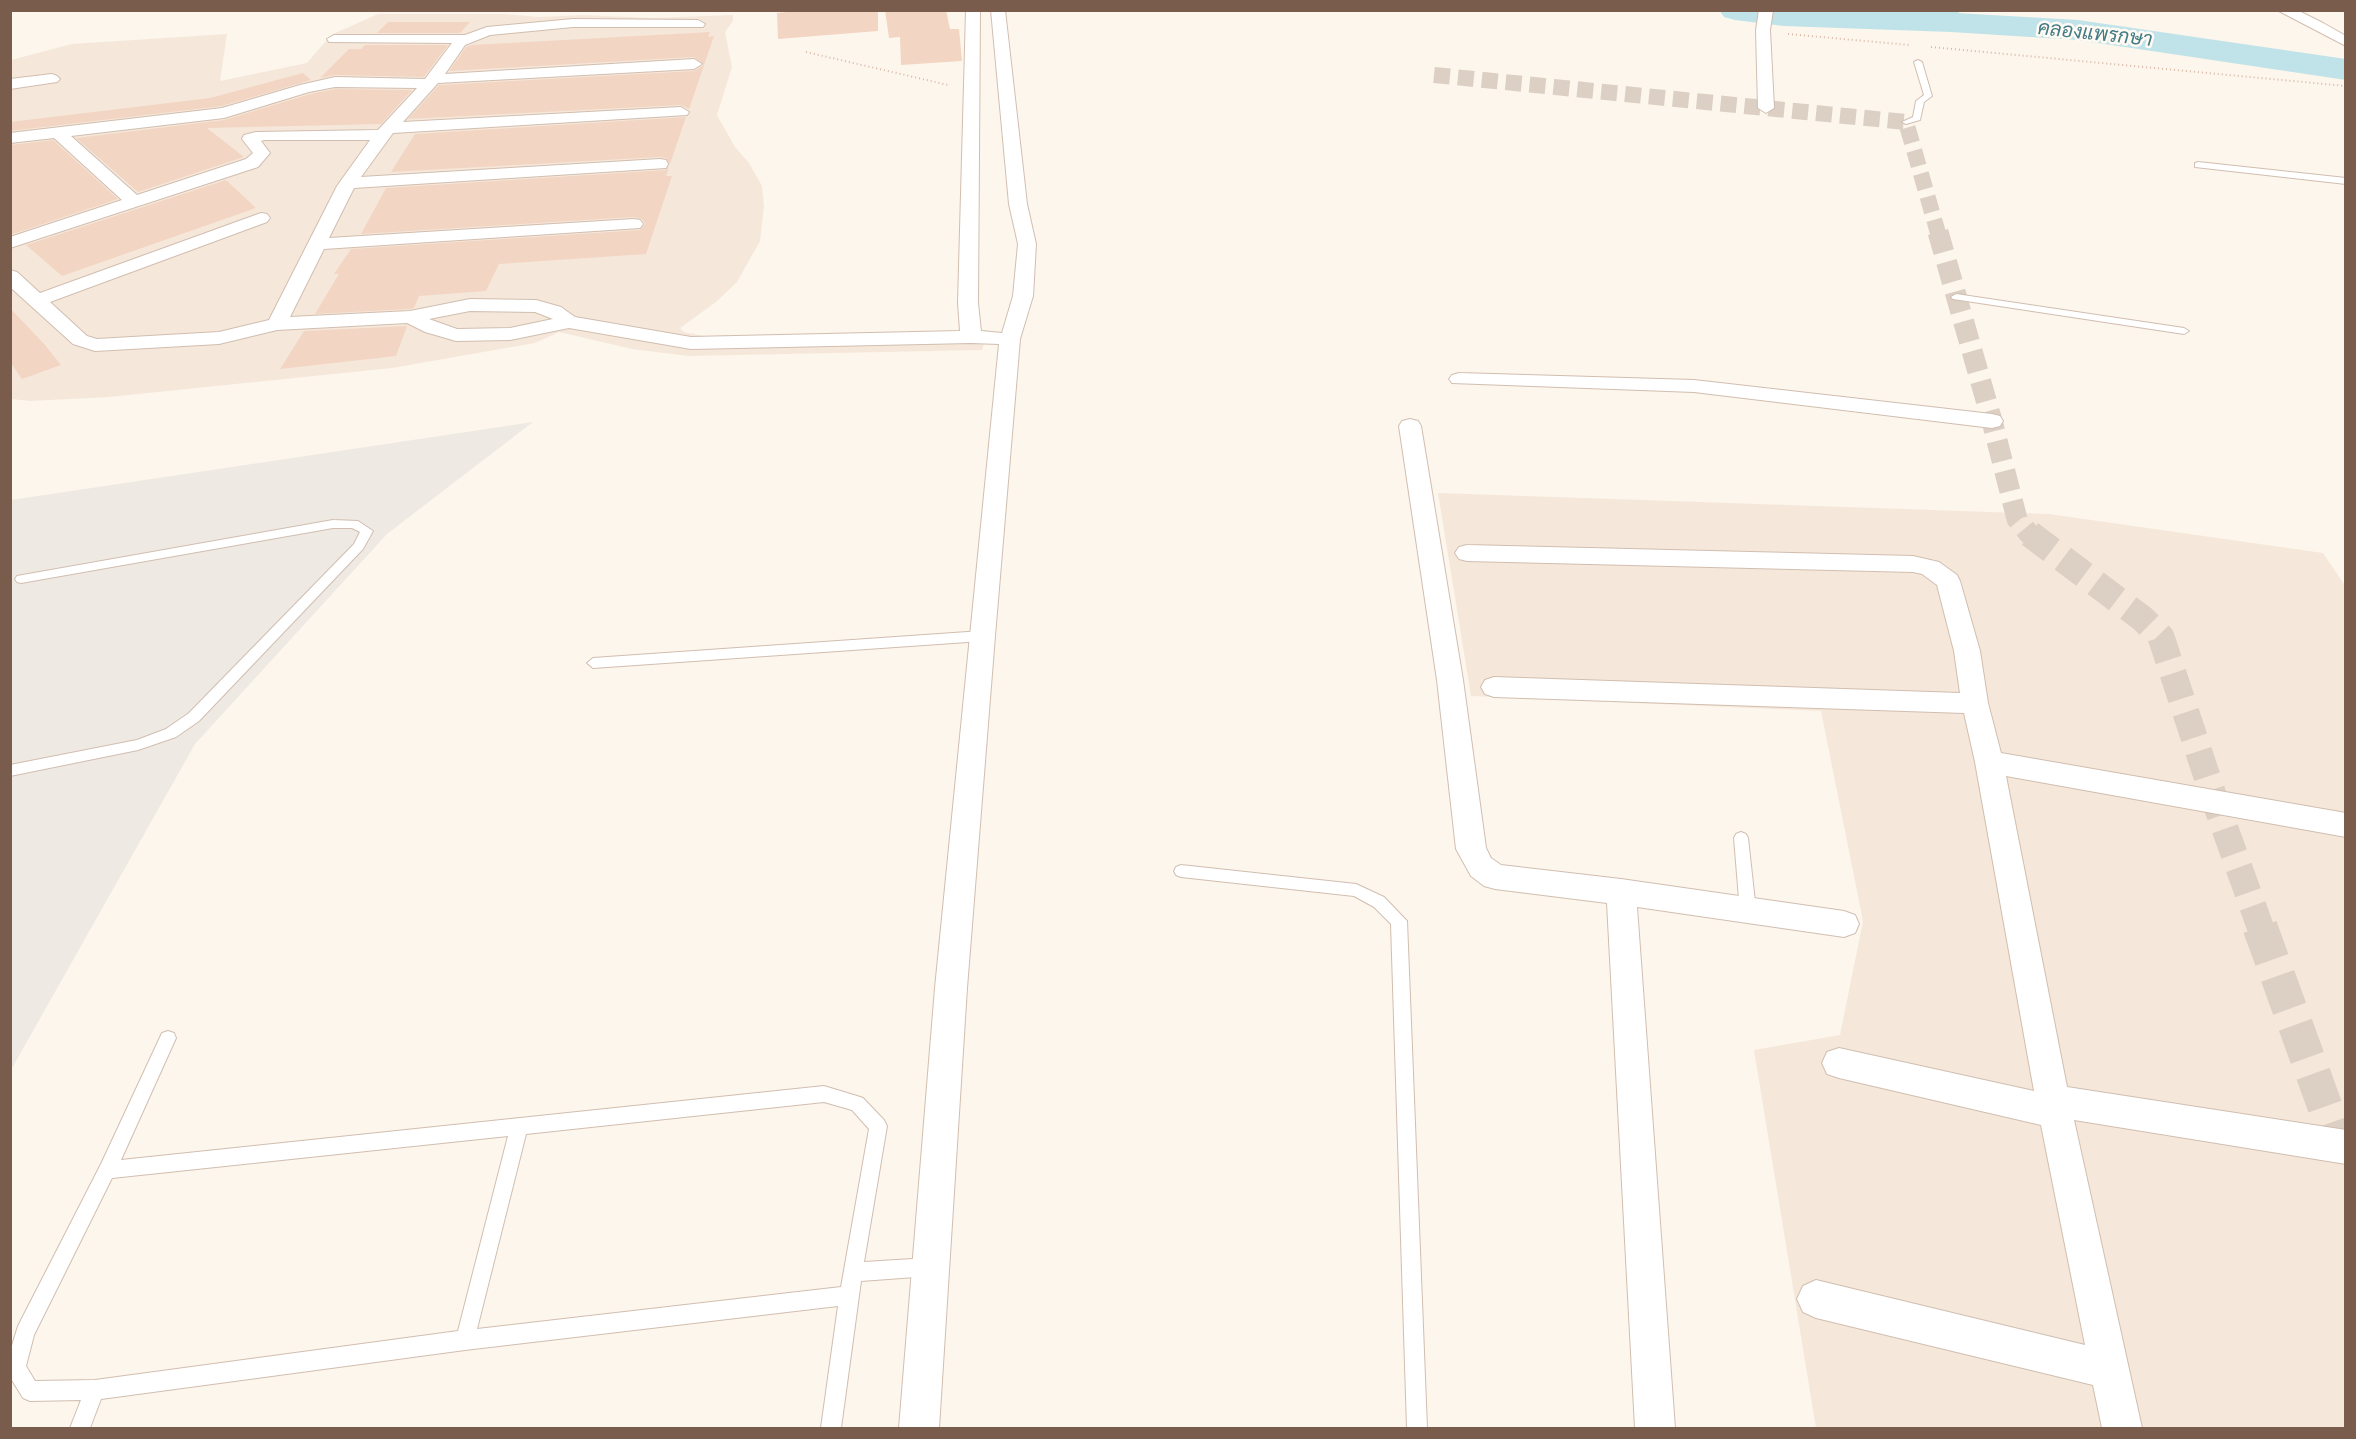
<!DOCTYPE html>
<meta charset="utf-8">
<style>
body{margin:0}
#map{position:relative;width:2356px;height:1439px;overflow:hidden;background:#fdf6ec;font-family:"Sofia Sans Condensed",sans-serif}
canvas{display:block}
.frame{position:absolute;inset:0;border:12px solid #7a5c4d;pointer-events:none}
</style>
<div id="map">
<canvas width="2356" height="1439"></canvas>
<div class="frame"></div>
</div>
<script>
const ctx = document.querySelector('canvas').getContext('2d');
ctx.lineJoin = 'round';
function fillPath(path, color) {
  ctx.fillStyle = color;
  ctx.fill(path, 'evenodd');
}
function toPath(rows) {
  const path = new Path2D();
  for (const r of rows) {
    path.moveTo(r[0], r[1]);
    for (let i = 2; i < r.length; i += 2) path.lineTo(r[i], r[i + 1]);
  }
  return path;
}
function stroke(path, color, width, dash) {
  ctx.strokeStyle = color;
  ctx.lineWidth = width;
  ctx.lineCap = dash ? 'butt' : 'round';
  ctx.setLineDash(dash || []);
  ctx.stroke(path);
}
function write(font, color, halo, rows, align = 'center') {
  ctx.font = font + ' "Sofia Sans Condensed",Sarabun,sans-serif';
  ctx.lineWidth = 5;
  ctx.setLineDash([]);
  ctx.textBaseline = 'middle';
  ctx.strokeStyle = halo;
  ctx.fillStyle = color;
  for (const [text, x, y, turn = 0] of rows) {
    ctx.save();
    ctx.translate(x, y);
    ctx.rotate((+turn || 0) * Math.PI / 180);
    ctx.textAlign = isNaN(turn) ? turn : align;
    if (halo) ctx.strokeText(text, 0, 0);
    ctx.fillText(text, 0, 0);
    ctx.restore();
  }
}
fillPath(toPath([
 [378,14,505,14,539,17,582,15,652,18,733,15,733,21,725,32,732,67,717,115,735,147,749,163,762,186,764,206,760,241,737,282,716,302,680,328,684,332,703,336,988,330,982,350,688,356,632,349,559,332,535,343,392,368,109,397,30,401,11,399,11,60,72,44,227,34,220,81,307,63,331,35],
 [1438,493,2049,514,2323,553,2346,587,2345,1428,1816,1428,1754,1050,1840,1035,1863,921,1821,711,1471,696]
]), '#f5e8da');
fillPath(toPath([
 [533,422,387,534,195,744,11,1070,11,500]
]), '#efe9e4');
fillPath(toPath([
 [1939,10,1958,10,1961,22,1958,26,1951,28,1944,26,1939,10]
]), '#bfe3e8');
fillPath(toPath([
 [1719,10,1904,10,2078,20,2346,59,2346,80,2078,40,1951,32,1784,26,1735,20,1724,17,1719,10]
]), '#bfe3e8');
fillPath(toPath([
 [807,10,878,10,878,31,778,39,777,13],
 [885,10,946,10,950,29,959,29,962,61,901,65,900,37,889,38],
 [388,22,470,22,460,33,377,33],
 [710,32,708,37,714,36,689,109,681,105,408,119,439,85,694,71,704,65,694,57,449,71,466,47,472,45],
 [365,45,448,45,424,77,335,75,320,78,349,49,361,49],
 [303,73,311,80,222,106,10,131,10,122,210,98],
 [335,89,412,90,381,124,207,128,244,157,138,192,76,138,224,120,310,94],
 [686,117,670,164,666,158,660,157,391,172,415,134],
 [53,140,118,199,13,234,10,232,10,145],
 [669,167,666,176,672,176,646,254,499,264,486,291,419,296,414,308,410,309,315,314,339,274,334,274,351,249,640,230,645,224,642,219,634,217,361,234,386,188,666,170],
 [226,180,256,208,62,276,26,245],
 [10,308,45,345,61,365,22,379,10,362],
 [407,326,396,356,280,369,304,331]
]), '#f3d5c3');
stroke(toPath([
 [1434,75,1906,122,1938,233]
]), '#dcd0c4', 16, [16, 8]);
stroke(toPath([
 [1938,232,1992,421,2017,519,2031,536]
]), '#dcd0c4', 21, [21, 10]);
stroke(toPath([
 [2030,534,2143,619,2161,637,2215,801,2261,929]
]), '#dcd0c4', 27, [27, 14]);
stroke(toPath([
 [2260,927,2345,1162]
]), '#dcd0c4', 35, [35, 17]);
const service = toPath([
 [1918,60,1922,62,1932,96,1924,102,1920,120,1906,124,1902,122,1913,117,1916,101,1924,95,1914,62,1918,60],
 [2198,162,2346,178,2346,184,2195,167,2195,163,2198,162],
 [1956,294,2184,328,2189,331,2184,334,1953,299,1951,297,1956,294],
 [333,520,358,521,373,531,363,549,199,721,176,737,138,750,10,776,10,765,137,740,166,729,189,713,354,544,360,532,352,528,333,528,21,583,17,582,15,579,17,576,333,520],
 [982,631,988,636,982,641,593,668,587,663,593,658,982,631],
 [1741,832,1746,834,1748,838,1756,911,1753,916,1748,917,1743,916,1740,911,1734,838,1736,834,1741,832],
 [1181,865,1356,884,1384,897,1407,921,1427,1428,1407,1428,1391,924,1374,907,1354,896,1181,877,1176,875,1174,871,1176,867,1181,865],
 [168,1031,174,1033,176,1038,121,1160,824,1086,857,1096,863,1098,884,1120,887,1126,864,1262,929,1258,936,1260,938,1267,936,1274,929,1276,861,1281,841,1428,821,1428,838,1306,465,1350,101,1399,90,1428,70,1428,81,1400,30,1401,23,1398,10,1377,10,1352,18,1326,101,1164,162,1033,168,1031],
 [824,1102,852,1110,869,1129,841,1287,477,1329,526,1134,824,1102],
 [508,1136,458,1331,95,1380,35,1381,26,1366,34,1335,112,1178,508,1136]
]);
const minor = toPath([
 [980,10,978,303,981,331,1002,333,1013,296,1018,244,1009,204,991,10,1005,10,1027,204,1036,244,1033,296,1020,339,995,636,967,988,939,1428,899,1428,935,988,999,344,971,343,691,349,569,328,510,340,456,341,425,332,407,323,277,330,219,344,95,351,73,344,10,287,10,270,17,272,40,293,261,213,267,214,270,218,267,222,50,302,87,336,97,339,219,332,269,320,337,186,370,140,264,140,261,141,270,153,258,167,10,248,10,237,122,200,54,138,10,143,10,133,222,108,300,85,335,77,425,79,452,43,329,42,327,39,334,35,465,35,487,27,573,19,698,20,705,24,703,27,573,27,490,35,465,45,445,74,694,59,702,64,694,69,438,83,403,122,681,107,689,112,687,115,393,133,361,177,660,159,666,160,668,164,666,168,354,188,329,238,634,219,640,220,643,224,640,228,324,249,290,317,410,311,470,299,536,300,561,307,575,317,691,337,960,331,958,303,966,11,980,10],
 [335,87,417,88,378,130,256,132,244,135,242,139,253,153,246,159,137,195,71,136,224,118,309,92,335,87],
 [470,311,535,312,553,319,510,328,457,329,429,319,470,311],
 [1759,10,1773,10,1770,30,1774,108,1766,113,1758,108,1756,30,1759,10],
 [2277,10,2297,10,2323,23,2346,36,2346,46,2277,10],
 [52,74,57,76,60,79,57,82,10,89,10,79,52,74],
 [1459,373,1694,380,1992,414,2000,416,2003,421,2000,426,1992,428,1694,392,1452,383,1449,379,1452,375,1459,373],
 [1410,419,1418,421,1421,426,1463,680,1486,848,1491,858,1501,865,1621,879,1844,911,1855,915,1859,924,1855,933,1844,937,1637,907,1675,1428,1635,1428,1607,903,1495,889,1484,886,1471,876,1456,849,1437,680,1399,426,1402,421,1410,419],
 [1467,545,1913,556,1939,562,1957,575,1960,581,1980,651,1988,703,2001,753,2346,813,2346,837,2006,776,2067,1087,2346,1130,2346,1164,2074,1120,2142,1428,2102,1428,2093,1385,1816,1318,1803,1312,1797,1299,1803,1286,1816,1280,2085,1345,2041,1125,1839,1078,1827,1074,1822,1063,1827,1052,1839,1048,2034,1091,1975,762,1964,713,1494,697,1485,694,1481,687,1485,680,1494,677,1960,693,1954,651,1937,585,1922,574,1913,572,1467,561,1459,559,1455,553,1459,547,1467,545]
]);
stroke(service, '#d1beb0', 2);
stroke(minor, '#d1beb0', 2);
stroke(toPath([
 [1788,34,1909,45],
 [1931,47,2346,86],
 [806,52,948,85]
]), '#d9b8a5', 2, [1, 3]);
fillPath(service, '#fff');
fillPath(minor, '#fff');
write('italic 20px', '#437c86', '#fffaf3', [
 ["คลองแพรกษา",2095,35,6]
]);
</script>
